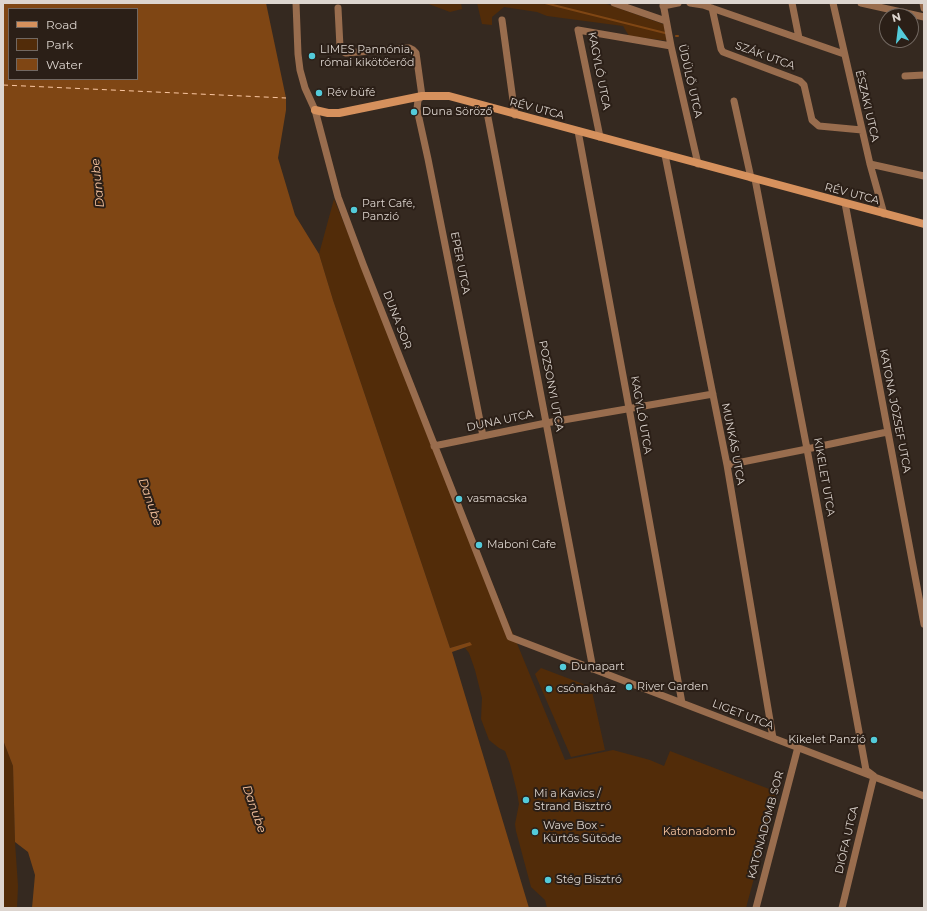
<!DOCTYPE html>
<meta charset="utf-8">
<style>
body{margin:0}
#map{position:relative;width:927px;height:911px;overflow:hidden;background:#352920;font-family:Montserrat,sans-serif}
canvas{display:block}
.frame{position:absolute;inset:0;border:4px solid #ddd5cf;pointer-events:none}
.legend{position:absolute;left:8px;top:8px;width:130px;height:72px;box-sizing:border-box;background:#2b1f17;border:1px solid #726861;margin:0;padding:5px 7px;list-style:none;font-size:12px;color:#ddd5cf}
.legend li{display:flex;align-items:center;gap:8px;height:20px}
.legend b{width:20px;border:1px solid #726861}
.north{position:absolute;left:879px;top:8px;width:40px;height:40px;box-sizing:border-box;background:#2b1f17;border:1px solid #726861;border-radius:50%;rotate:346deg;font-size:11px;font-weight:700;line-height:16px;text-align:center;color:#ddd5cf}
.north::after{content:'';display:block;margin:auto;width:14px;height:18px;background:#53cbda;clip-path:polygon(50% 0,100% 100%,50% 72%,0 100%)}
</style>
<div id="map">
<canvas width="927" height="911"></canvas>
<div class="frame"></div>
<ul class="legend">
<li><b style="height:5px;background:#d6915d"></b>Road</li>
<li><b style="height:11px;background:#522c09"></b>Park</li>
<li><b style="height:11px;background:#7f4614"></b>Water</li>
</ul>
<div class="north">N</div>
</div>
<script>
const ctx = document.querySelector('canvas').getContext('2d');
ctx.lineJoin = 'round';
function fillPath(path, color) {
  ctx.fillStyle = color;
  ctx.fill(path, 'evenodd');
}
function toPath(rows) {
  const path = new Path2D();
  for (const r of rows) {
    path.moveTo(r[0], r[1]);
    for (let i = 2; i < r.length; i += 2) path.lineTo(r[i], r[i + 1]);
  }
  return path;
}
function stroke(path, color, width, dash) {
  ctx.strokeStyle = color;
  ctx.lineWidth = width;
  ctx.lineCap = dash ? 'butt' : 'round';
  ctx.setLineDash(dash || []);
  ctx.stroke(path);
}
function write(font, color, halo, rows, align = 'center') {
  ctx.font = font + ' Montserrat,sans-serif';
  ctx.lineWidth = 4;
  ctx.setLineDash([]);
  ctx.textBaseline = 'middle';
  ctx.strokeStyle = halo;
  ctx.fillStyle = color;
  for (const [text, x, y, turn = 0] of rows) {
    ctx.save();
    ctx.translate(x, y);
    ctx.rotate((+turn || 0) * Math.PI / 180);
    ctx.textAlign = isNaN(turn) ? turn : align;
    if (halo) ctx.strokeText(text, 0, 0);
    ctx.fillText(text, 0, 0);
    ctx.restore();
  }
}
fillPath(toPath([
 [426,3,461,3,462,9,450,12],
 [477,3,604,3,666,25,669,41,629,36,623,26,547,16,537,12,504,7,492,17,492,25,482,24],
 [334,199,565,760,613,750,650,760,664,766,670,751,777,792,746,908,547,908,545,900,531,887,516,831,515,824,519,804,517,792,510,764,505,751,499,748,489,740,481,719,482,698,475,670,469,653,465,648,471,645,470,642,450,648,333,300,319,254],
 [541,668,591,687,605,750,571,757,535,674],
 [3,740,13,766,15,842,18,886,17,908,3,908]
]), '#522c09');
fillPath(toPath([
 [3,3,266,3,286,98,286,110,278,158,295,215,319,254,333,300,450,648,470,642,472,645,452,652,529,908,32,908,35,875,28,852,15,842,13,766,3,740],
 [9,9,137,9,137,79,9,79]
]), '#7f4614');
stroke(toPath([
 [545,3,665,33],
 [676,36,678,36]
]), '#7f4614', 2);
stroke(toPath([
 [3,85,286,98]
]), '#fbc7a2', 1, [5, 4]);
stroke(toPath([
 [296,3,298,54,300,70,305,88,315,110,338,197,363,264,510,637,924,796],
 [614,3,666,21],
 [663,3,671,46,698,164],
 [690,3,703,5,844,54],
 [792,3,799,38],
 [833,3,870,164,884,214],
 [861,3,924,17],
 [923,3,924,8],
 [663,6,678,3],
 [338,8,340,47,342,51,346,53,409,48,413,50,416,53,422,96,418,100,417,109,428,159,483,436],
 [712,8,721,49,723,52,800,81,804,85,812,120,819,126,862,130],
 [502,20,515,115],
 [905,76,924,75],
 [734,101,751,178],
 [486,107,593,669],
 [578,131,629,408,682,703],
 [600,137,578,30,671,46],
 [665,155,727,465,773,738],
 [870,164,924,176],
 [755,179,807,449,866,770,874,776,842,908],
 [845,203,924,624],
 [434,446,546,423,713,394],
 [727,465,807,449,887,432],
 [756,908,798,747]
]), '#996d4e', 7);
stroke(toPath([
 [315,110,328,113,339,113,422,96,449,96,924,224]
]), '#d6915d', 8);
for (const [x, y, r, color] of [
 [312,56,4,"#53cbda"],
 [319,93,4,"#53cbda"],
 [414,112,4,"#53cbda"],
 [354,210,4,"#53cbda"],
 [459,499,4,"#53cbda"],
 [479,545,4,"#53cbda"],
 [563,667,4,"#53cbda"],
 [629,687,4,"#53cbda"],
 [549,689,4,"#53cbda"],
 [874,740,4,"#53cbda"],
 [526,800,4,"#53cbda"],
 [535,832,4,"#53cbda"],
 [548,880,4,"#53cbda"]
]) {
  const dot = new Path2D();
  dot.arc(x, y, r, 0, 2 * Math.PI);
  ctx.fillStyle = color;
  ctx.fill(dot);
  stroke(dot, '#2b1f17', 1.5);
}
write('11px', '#ddd5cf', '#2b1f17', [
 ["LIMES Pannónia,",320,50],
 ["római kikötőerőd",320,63],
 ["Rév büfé",327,93],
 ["Duna Söröző",422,112],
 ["Part Café,",362,204],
 ["Panzió",362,217],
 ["vasmacska",467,499],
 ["Maboni Cafe",487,545],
 ["Dunapart",571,667],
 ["River Garden",637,687],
 ["csónakház",557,689],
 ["Kikelet Panzió",866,740,"right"],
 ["Mi a Kavics /",534,794],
 ["Strand Bisztró",534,807],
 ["Wave Box -",543,826],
 ["Kürtős Sütöde",543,839],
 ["Stég Bisztró",556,880]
], 'left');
write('11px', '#ddd5cf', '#2b1f17', [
 ["SZÁK UTCA",765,56,20],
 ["KAGYLÓ UTCA",599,71,79],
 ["ÜDÜLŐ UTCA",690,81,77],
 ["ÉSZAKI UTCA",867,106,77],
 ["RÉV UTCA",537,109,15],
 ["RÉV UTCA",852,194,15],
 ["EPER UTCA",460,263,79],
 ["DUNA SOR",397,320,69],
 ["POZSONYI UTCA",551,386,79],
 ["KATONA JÓZSEF UTCA",895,411,79],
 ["KAGYLÓ UTCA",641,415,80],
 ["DUNA UTCA",500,421,-12],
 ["MUNKÁS UTCA",733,444,79],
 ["KIKELET UTCA",824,477,80],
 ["LIGET UTCA",743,715,21],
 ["KATONADOMB SOR",766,825,-75],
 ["DIÓFA UTCA",847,840,-77]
]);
write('11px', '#f9c6a1', '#2b1f17', [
 ["Katonadomb",699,832]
]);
write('italic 12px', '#fbc7a2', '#2b1f17', [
 ["Danube",98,183,-96],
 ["Danube",150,502,71],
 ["Danube",254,809,71]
]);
</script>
